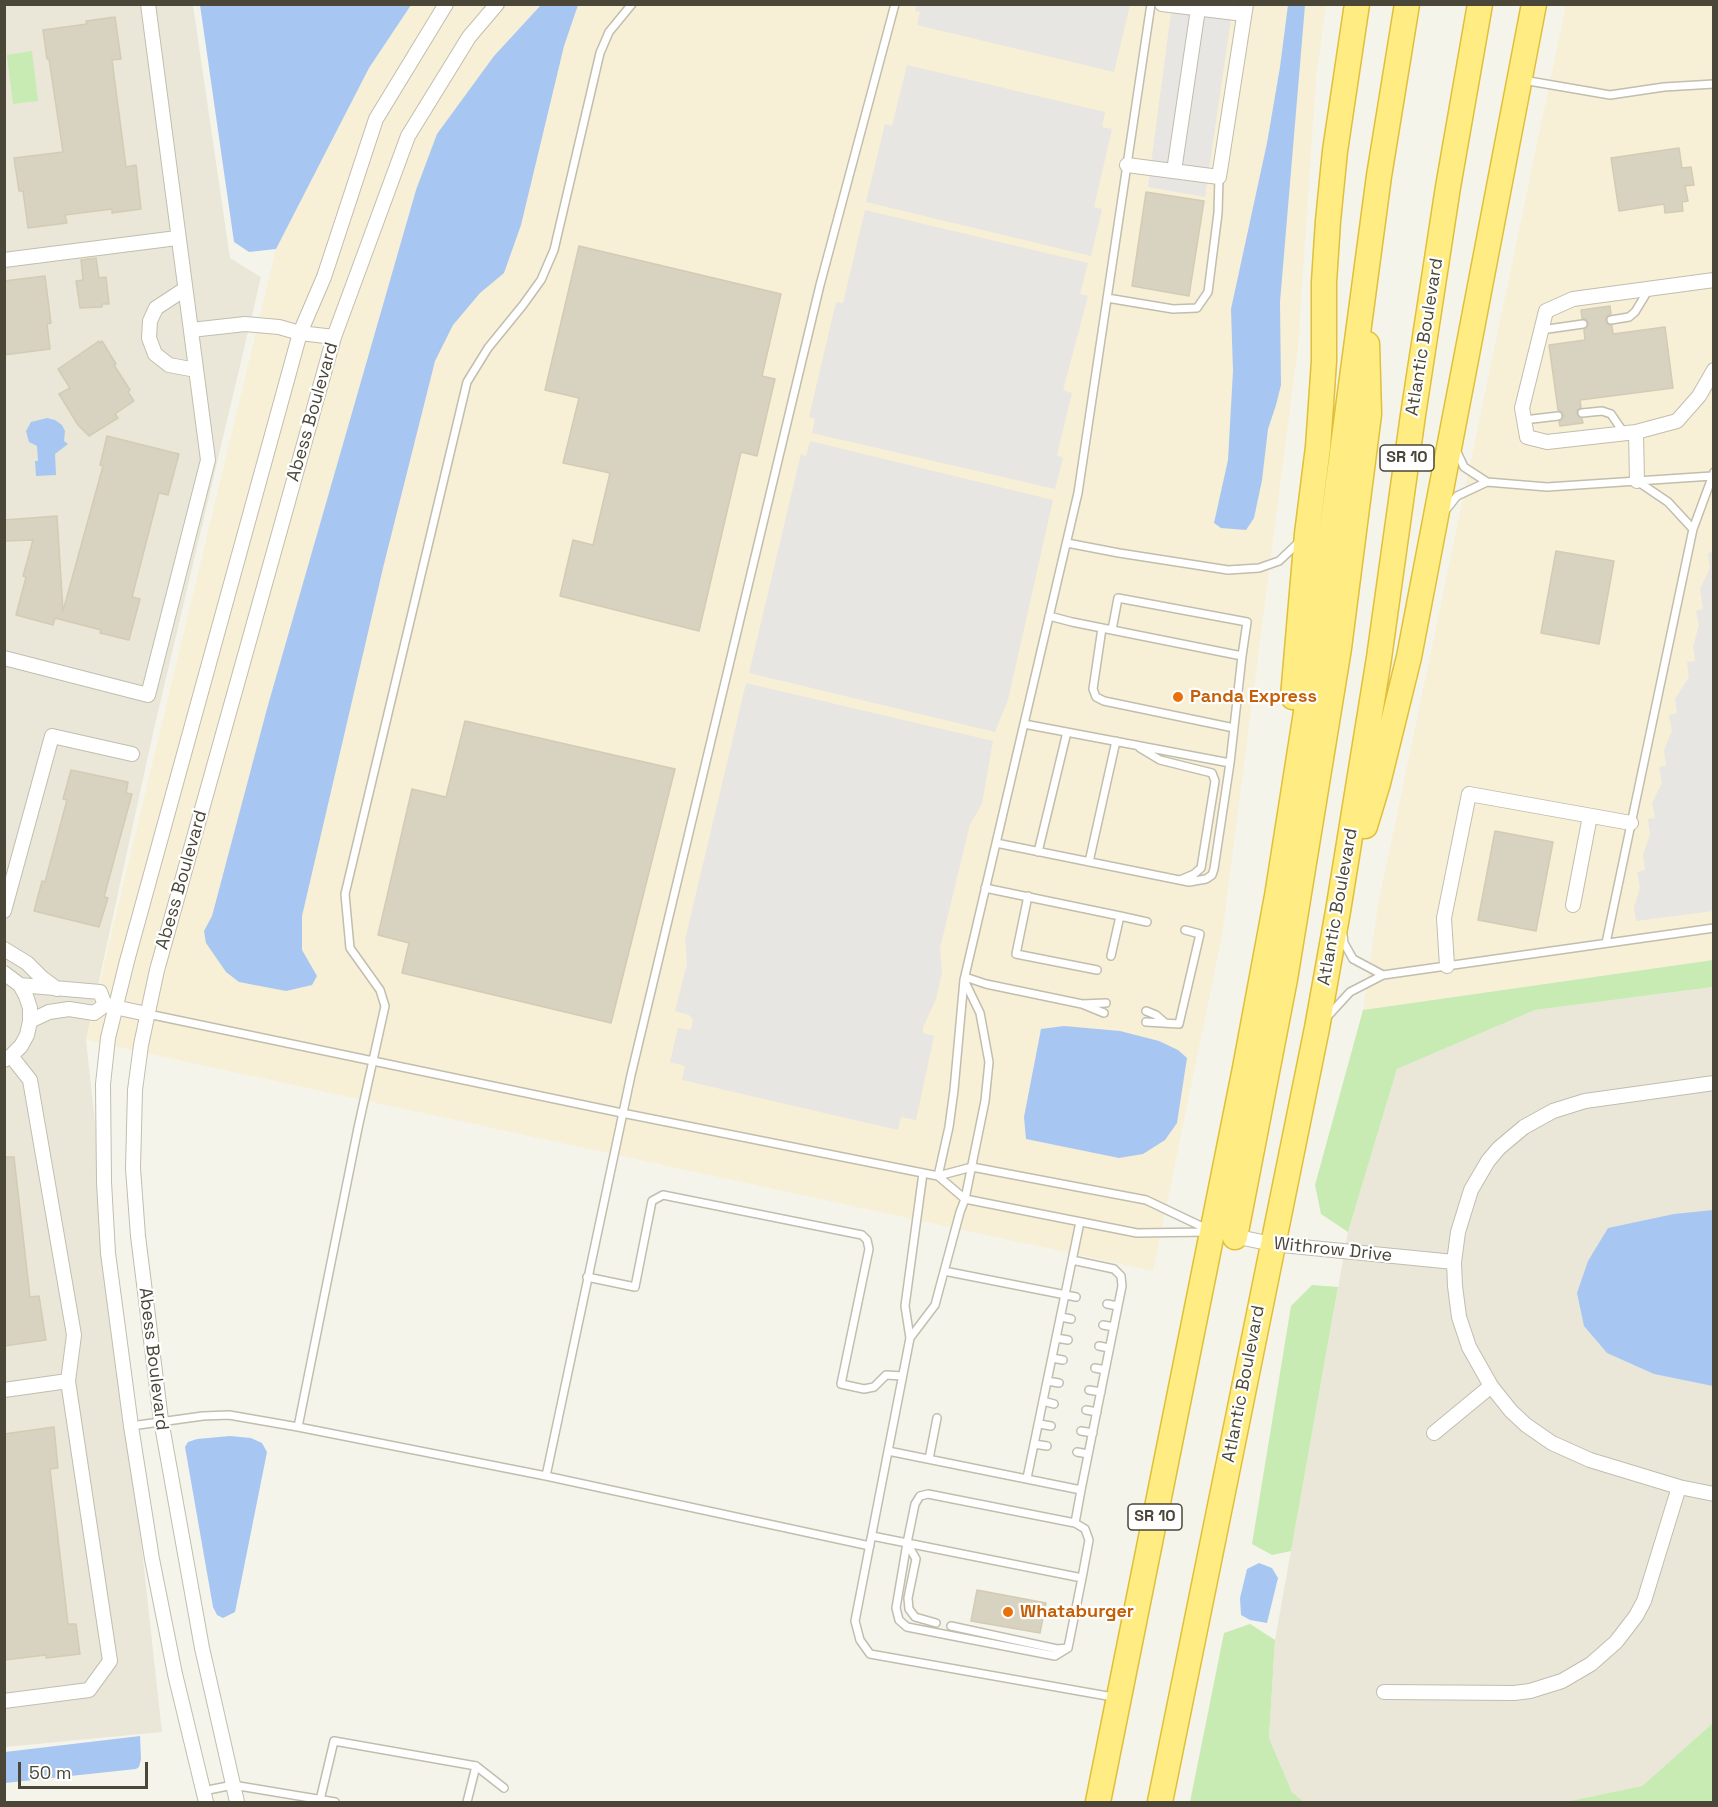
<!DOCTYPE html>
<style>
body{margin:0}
#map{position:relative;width:1718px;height:1807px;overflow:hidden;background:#f5f4eb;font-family:"Space Grotesk",sans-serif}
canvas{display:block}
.frame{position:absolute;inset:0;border:6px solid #4a4638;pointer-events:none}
.scale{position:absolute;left:18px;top:1762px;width:130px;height:27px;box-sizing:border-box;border:3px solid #4a4638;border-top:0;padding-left:8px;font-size:18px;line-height:21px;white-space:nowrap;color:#4a4638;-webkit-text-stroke:4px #fff;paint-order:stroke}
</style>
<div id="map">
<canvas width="1718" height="1807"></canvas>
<div class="frame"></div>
<div class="scale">50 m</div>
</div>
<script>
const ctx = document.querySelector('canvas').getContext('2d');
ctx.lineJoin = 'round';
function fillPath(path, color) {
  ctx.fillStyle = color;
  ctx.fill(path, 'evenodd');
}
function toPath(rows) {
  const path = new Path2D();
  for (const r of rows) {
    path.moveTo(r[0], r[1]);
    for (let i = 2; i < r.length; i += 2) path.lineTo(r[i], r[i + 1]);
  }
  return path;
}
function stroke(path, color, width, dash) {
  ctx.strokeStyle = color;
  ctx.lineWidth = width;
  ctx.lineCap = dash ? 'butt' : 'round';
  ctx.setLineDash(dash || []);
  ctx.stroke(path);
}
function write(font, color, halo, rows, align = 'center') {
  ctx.font = font + ' "Space Grotesk",sans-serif';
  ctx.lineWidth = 4.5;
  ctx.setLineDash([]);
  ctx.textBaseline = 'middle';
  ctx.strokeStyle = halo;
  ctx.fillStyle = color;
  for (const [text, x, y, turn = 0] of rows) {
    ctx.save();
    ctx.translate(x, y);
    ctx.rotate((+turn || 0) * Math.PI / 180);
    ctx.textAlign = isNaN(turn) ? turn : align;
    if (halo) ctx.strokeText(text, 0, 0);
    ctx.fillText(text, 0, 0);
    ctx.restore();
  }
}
fillPath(toPath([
 [5,5,193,5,230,258,261,277,153,733,86,1040,162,1732,5,1747],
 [1713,987,1713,1723,1642,1786,1565,1802,1304,1802,1292,1792,1269,1738,1275,1640,1348,1232,1397,1069,1535,1010]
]), '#eae7d9');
fillPath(toPath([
 [411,5,1326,5,1316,78,1298,346,1222,935,1153,1271,86,1040,276,249,369,68],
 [1566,5,1713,5,1713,960,1363,1010,1378,906]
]), '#f7efd6');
fillPath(toPath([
 [32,51,38,101,13,104,7,55],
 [1713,960,1713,987,1535,1010,1397,1069,1348,1232,1321,1214,1315,1185,1363,1010],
 [1312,1285,1338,1287,1291,1551,1272,1555,1252,1544,1291,1306],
 [1250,1624,1275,1640,1269,1738,1292,1792,1304,1802,1190,1802,1224,1633],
 [1713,1723,1713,1802,1565,1802,1642,1786]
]), '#c8eab3');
fillPath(toPath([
 [917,4,1130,4,1130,5,1114,72,917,25,920,12,915,11],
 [1172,5,1233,5,1205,197,1148,187],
 [907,65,1105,112,1102,127,1112,129,1094,207,1102,209,1091,256,866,202,885,124,892,126],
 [865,210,1088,263,1080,294,1088,296,1063,390,1072,393,1057,455,1063,458,1055,489,812,433,815,419,809,417,836,302,843,303],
 [810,441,1053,500,1008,700,995,732,749,673,801,454,806,456],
 [1713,552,1713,911,1636,921,1634,908,1640,887,1637,872,1645,870,1643,855,1650,834,1648,819,1655,818,1652,803,1662,783,1659,767,1666,766,1664,750,1672,731,1669,715,1677,713,1675,699,1689,677,1687,662,1695,661,1693,647,1699,625,1696,611,1703,609,1700,589,1710,568,1708,553],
 [746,683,993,741,982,804,970,824,940,948,942,972,936,999,923,1027,923,1033,934,1036,916,1120,901,1117,898,1130,682,1080,685,1066,670,1062,678,1028,691,1030,693,1020,689,1015,675,1011,687,964,685,940]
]), '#e7e6e2');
fillPath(toPath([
 [200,5,411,5,369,68,276,249,249,252,234,242],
 [541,5,578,5,564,46,521,225,504,273,480,293,453,325,435,361,383,568,302,916,302,950,317,976,312,985,286,991,239,982,226,972,206,943,204,931,212,916,268,705,416,190,437,134,494,56],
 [1288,5,1305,5,1280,302,1281,385,1276,405,1268,429,1262,480,1254,518,1246,530,1221,528,1214,523,1228,460,1233,371,1231,309,1267,143,1280,67],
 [47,418,55,420,62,425,65,431,64,441,68,444,55,454,56,475,36,476,35,461,38,461,37,446,29,442,26,431,31,422],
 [1064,1026,1120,1031,1159,1041,1178,1050,1187,1058,1177,1123,1165,1140,1143,1154,1119,1158,1026,1139,1024,1117,1041,1029],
 [1713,1210,1713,1386,1654,1374,1607,1353,1584,1326,1577,1293,1588,1261,1608,1228,1674,1214],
 [230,1436,251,1438,262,1443,267,1452,235,1612,223,1618,217,1615,213,1607,185,1447,188,1442,197,1439],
 [1259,1563,1272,1568,1278,1578,1267,1623,1250,1620,1241,1615,1240,1598,1247,1569],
 [140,1736,141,1759,139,1767,136,1769,5,1783,5,1752]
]), '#a7c7f2');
const building = toPath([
 [115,17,121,59,112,60,126,167,136,165,141,209,112,213,112,209,65,215,67,223,28,228,23,191,19,191,14,158,63,152,49,59,47,59,43,30,87,24,86,21,115,17],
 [1679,148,1682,168,1691,167,1694,185,1685,186,1688,201,1682,202,1683,211,1665,213,1664,204,1619,211,1611,158,1679,148],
 [1146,192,1204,201,1189,296,1132,286,1146,192],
 [579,246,781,294,762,376,775,379,757,456,741,452,699,631,560,596,573,540,593,545,610,473,563,463,579,398,545,390,579,246],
 [96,258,99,278,106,277,109,304,102,304,102,307,80,308,76,281,83,280,81,260,96,258],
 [45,276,51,323,47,324,50,349,4,355,4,281,45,276],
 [1610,306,1611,314,1607,316,1605,320,1607,324,1612,326,1613,334,1665,327,1673,388,1580,400,1581,408,1577,410,1577,414,1582,419,1583,423,1560,426,1559,422,1564,416,1562,412,1558,410,1549,345,1585,340,1584,330,1589,324,1587,320,1582,318,1581,310,1610,306],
 [99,341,100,343,102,341,116,364,114,365,130,390,128,392,134,401,115,414,118,418,89,436,78,425,59,394,70,388,58,369,99,341],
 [107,436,179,454,168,495,159,493,132,597,140,599,129,640,100,633,101,630,55,618,53,625,16,615,26,577,23,576,33,540,4,541,4,520,57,516,63,611,103,466,100,465,107,436],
 [1556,551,1614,561,1599,644,1541,633,1556,551],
 [465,721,675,769,611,1023,402,973,409,943,378,935,412,789,446,797,465,721],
 [71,770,128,782,126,793,132,794,104,897,108,898,99,927,34,911,42,881,45,882,67,800,63,799,71,770],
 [1495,831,1553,842,1536,931,1478,920,1495,831],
 [4,1157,14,1157,30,1297,39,1296,46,1340,4,1346,4,1157],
 [54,1427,58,1468,50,1469,68,1624,76,1624,80,1654,46,1658,46,1655,4,1660,4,1434,54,1427],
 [977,1590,1046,1603,1040,1633,971,1621,977,1590]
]);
fillPath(building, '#d8d2c0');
stroke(building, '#d3cbb3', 1.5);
const service = toPath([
 [1523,80,1610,95,1664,87,1714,84],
 [1107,298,1173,309,1197,308,1208,292,1218,213,1219,177],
 [1611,320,1629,317,1635,312,1649,289],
 [1541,330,1583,324],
 [1582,413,1602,411,1611,414,1624,433],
 [1524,420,1558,416],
 [1456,450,1464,467,1487,482,1547,487,1712,476],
 [1637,481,1668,502,1693,529],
 [1445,511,1457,496,1487,482],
 [1067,543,1119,553,1228,570,1259,568,1279,561,1299,542],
 [1049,616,1072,622,1242,656,1247,622,1118,598,1112,630],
 [1102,628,1093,689,1096,697,1104,701,1234,728],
 [1140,748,1160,760,1212,773,1215,781,1201,868,1194,874,1180,880],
 [1230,763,1242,656],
 [996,843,1189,882,1206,879,1212,875,1214,869,1230,763,1024,724],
 [1038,852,1067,732],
 [1089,862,1116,741],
 [985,888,1120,916,1111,956],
 [1028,896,1016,954,1097,970],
 [1120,916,1147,922],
 [1343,935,1344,943,1353,959,1383,975],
 [1606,943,1693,529,1714,472],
 [965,977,986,984,1082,1004,1104,1013],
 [1082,1004,1106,1003],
 [1146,1011,1156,1015,1164,1022],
 [148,1014,622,1113,938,1176,972,1167,1146,1200,1207,1229],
 [1327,1017,1350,992,1383,975,1714,928],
 [1146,1022,1179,1024,1200,934,1185,930],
 [923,1173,905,1306,910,1338,855,1621,860,1640,870,1654,1113,1697],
 [938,1176,949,1127,954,1090,964,980,1078,493,1151,4],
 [938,1176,965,1199,1137,1233,1208,1232],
 [944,1271,1076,1297],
 [587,1277,635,1287,652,1201,663,1195,862,1235,867,1240,869,1249,841,1384,864,1389,874,1387,886,1375,902,1376],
 [1107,1304,1118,1306],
 [1061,1317,1071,1319],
 [1103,1325,1114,1327],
 [910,1338,935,1305,960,1212,965,1199,985,1101,989,1062,980,1013,964,980],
 [1056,1338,1068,1340],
 [1099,1346,1109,1348],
 [1052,1358,1063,1360],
 [1095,1368,1105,1370],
 [1047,1381,1059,1383],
 [1089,1390,1101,1392],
 [1043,1401,1054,1404],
 [1086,1410,1097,1412],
 [1039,1424,1051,1426],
 [131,1426,203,1416,229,1415,298,1427,546,1476,870,1546],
 [298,1427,358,1128,385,1006,380,990,350,948,345,894,467,382,488,348,523,305,541,280,554,250,600,53,609,32,632,4],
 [1081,1431,1093,1433],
 [1034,1444,1047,1446],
 [888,1451,1081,1490,1122,1286,1121,1276,1114,1269,1072,1260],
 [1077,1452,1088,1454],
 [929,1459,937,1418],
 [546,1476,631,1075,820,285,895,4],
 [1027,1478,1080,1222],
 [1075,1523,1081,1490],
 [872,1536,1082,1578,1068,1648,1055,1656,907,1627,899,1620,896,1608,907,1543,915,1504,920,1496,928,1494,1075,1523,1085,1529,1089,1540,1082,1578],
 [907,1543,916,1559,908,1598,909,1609,915,1617,936,1623],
 [951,1626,1057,1649,1068,1648],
 [476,1766,504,1788],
 [203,1791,233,1785,335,1802],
 [320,1800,334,1741,476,1766,467,1802]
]);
const minor = toPath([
 [1162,4,1244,14],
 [1127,165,1219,177,1246,4],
 [1174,171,1198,9],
 [4,260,177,238],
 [1714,280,1573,299,1546,311,1522,408,1527,437,1547,442,1636,432,1677,421,1699,396,1714,370],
 [185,289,156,308,150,321,149,338,155,354,169,365,196,370],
 [191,330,245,324,279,327,300,333,334,337],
 [1636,432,1637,481],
 [4,658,148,695,208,460,148,4],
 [1573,905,1590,816],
 [4,911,52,736,132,754],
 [4,949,27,963,42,978,57,989],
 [1447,966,1444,918,1469,794,1631,823],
 [4,973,20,985,26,996,30,1008,30,1021,27,1035,21,1046,11,1056,4,1060],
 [20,985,100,992,105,1005],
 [30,1021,49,1012,69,1009,94,1013,105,1005,147,1014],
 [1714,1083,1585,1101,1553,1111,1524,1127,1499,1148,1488,1161,1471,1190,1458,1232,1454,1262,1455,1286,1459,1317,1469,1347,1491,1386,1511,1411,1526,1425,1552,1443,1590,1460,1679,1487,1714,1494],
 [1229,1235,1272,1244,1454,1262],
 [4,1390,68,1381,74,1335,30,1080,11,1056],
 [1434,1433,1491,1386],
 [1384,1692,1514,1693,1530,1691,1562,1681,1591,1664,1616,1642,1636,1616,1644,1601,1679,1487],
 [4,1701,89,1690,110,1661,68,1381],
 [206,1802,175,1674,152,1559,131,1426,108,1253,104,1182,103,1084,108,1038,127,961,300,333,324,277,376,119,446,4],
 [237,1802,202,1648,161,1420,138,1236,133,1168,135,1090,141,1045,157,970,334,337,408,136,469,37,497,4]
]);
const trunk = toPath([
 [1293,697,1307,534,1318,447,1324,361,1324,282,1328,221,1335,151,1357,4],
 [1365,826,1378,783,1409,657,1534,4],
 [1235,1237,1285,979,1339,648,1369,414,1367,344],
 [1098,1802,1245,1068,1277,896,1315,655,1379,176,1407,4],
 [1160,1802,1317,1028,1338,911,1379,658,1413,415,1448,187,1480,4]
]);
stroke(service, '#c1bead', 10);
stroke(minor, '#c1bead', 16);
stroke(trunk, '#e1bf39', 27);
stroke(service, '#fff', 7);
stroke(minor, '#fff', 14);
stroke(trunk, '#ffed83', 24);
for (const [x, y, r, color] of [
 [1178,697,6,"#e8710a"],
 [1008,1612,6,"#e8710a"]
]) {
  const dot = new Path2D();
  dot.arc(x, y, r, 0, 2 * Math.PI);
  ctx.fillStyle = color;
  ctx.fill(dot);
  stroke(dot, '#fff', 2);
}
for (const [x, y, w] of [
 [1407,458,54],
 [1155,1517,54]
]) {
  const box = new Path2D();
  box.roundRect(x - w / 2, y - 13, w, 26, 4.5);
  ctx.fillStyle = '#fff';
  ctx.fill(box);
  stroke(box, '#4a4638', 1.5);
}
write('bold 16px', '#4a4638', null, [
 ["SR 10",1407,458],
 ["SR 10",1155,1517]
]);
write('18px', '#4a4638', '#fff', [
 ["Atlantic Boulevard",1425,337,-81],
 ["Abess Boulevard",313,412,-74],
 ["Abess Boulevard",182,880,-74],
 ["Atlantic Boulevard",1338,907,-80],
 ["Withrow Drive",1333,1250,6],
 ["Abess Boulevard",153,1359,83],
 ["Atlantic Boulevard",1244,1384,-79]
]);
write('bold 18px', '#c56008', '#fff', [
 ["Panda Express",1190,697],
 ["Whataburger",1020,1612]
], 'left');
</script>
